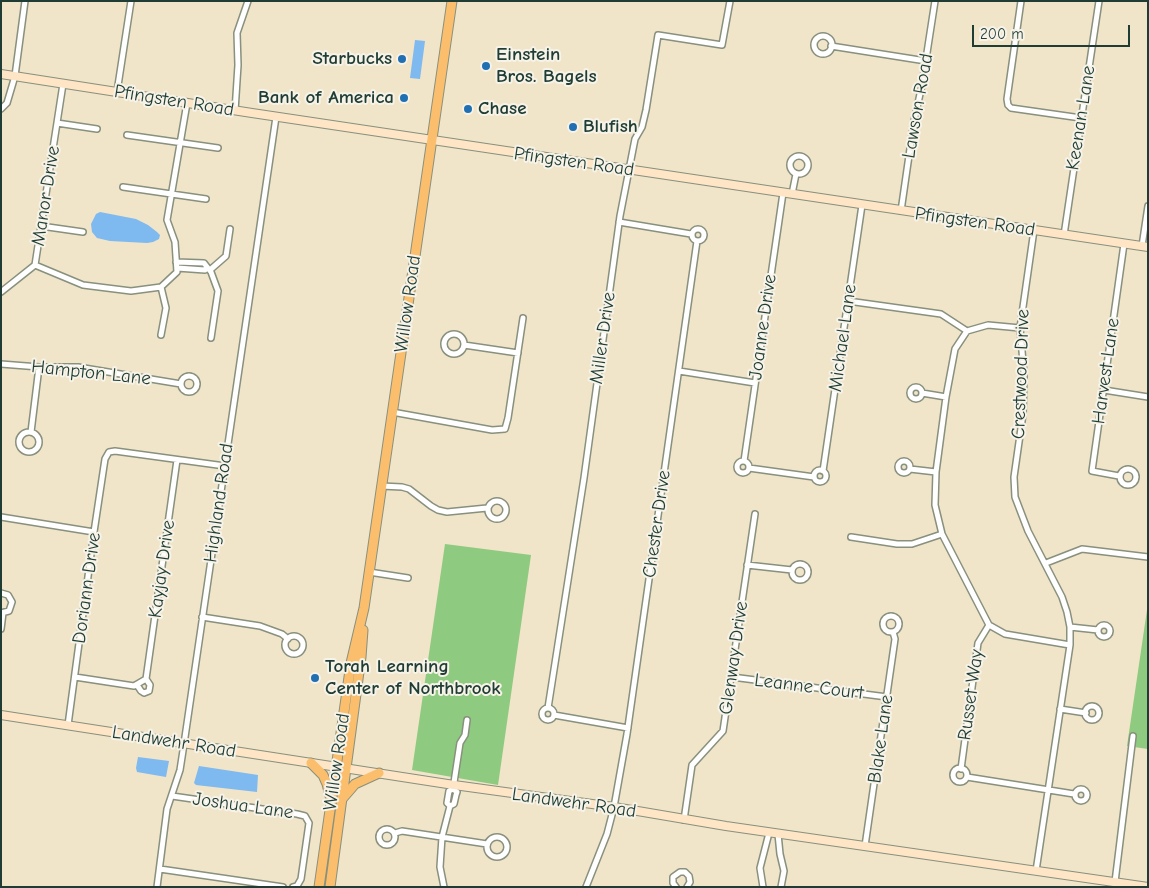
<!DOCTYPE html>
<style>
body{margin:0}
#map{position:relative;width:1149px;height:888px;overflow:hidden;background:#f0e4c9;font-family:"Comic Neue",sans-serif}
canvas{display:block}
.frame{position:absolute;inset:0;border:2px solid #1f3d34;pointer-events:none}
.scale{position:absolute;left:972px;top:25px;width:158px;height:22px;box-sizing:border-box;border:2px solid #1f3d34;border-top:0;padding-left:6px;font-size:15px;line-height:18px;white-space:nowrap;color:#1f3d34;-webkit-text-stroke:4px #f7f3e8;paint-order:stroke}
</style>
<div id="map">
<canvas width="1149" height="888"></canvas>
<div class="frame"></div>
<div class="scale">200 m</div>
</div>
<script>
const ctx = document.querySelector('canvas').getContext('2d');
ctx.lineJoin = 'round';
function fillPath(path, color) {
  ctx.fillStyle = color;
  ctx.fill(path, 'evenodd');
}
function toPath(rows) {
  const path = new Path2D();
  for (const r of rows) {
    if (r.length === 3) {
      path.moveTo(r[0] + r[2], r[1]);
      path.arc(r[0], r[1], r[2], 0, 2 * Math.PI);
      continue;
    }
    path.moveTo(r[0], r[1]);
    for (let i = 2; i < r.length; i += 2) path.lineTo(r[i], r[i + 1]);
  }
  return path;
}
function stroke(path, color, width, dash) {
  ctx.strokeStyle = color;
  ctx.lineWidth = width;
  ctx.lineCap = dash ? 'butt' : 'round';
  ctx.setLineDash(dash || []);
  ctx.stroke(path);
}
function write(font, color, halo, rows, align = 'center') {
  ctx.font = font + ' "Comic Neue",sans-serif';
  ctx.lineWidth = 4;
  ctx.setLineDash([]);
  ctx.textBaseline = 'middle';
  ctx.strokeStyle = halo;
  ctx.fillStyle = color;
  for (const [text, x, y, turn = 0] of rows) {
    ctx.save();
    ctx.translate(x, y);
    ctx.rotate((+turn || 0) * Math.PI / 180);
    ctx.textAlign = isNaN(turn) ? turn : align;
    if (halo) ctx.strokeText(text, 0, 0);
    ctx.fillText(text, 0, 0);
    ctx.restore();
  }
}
fillPath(toPath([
 [445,544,531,555,498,785,412,770],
 [1147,610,1148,610,1148,749,1127,746]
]), '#8eca7f');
fillPath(toPath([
 [415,40,425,41,420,79,410,78],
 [100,212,136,219,148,225,157,232,160,235,159,239,153,242,147,243,110,241,97,238,92,232,91,224,96,214],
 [138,757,169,761,166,777,137,772,136,768],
 [199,766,258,775,257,792,196,785,194,783]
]), '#7eb9f0');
const minor = toPath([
 [1021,1,1007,99,1008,105,1011,108,1081,118],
 [823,45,9],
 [831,46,926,61],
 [117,92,131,1],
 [1,109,7,103,15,76,25,1],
 [235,111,238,65,237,33,248,1],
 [57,123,97,129],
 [127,135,218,148],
 [799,165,9],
 [123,187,206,199],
 [792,194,796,174],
 [901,211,914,121,922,85,935,1],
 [619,222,691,234],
 [41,226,83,232],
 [698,235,6],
 [1034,230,1020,328,1024,374,1023,414,1014,477,1015,497,1028,531,1062,597,1067,612,1070,627,1070,645,1036,871],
 [1064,235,1099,1],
 [1142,246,1148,206],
 [176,262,204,263,211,272,218,291,211,338],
 [35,265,83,285,131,291,161,287],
 [177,268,205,270,207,267],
 [210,270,226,256,230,229],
 [161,287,177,272,175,242,167,220,187,103],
 [161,287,166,308,161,335],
 [1,292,35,265,63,84],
 [848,301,941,314,967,331],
 [1020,328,988,325,967,331,955,349,946,397,936,472,935,505,942,534,989,625,1005,634,1070,645],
 [454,344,10],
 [464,345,518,353],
 [1,364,39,367,78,367,181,384],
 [679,371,755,383],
 [189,384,8],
 [916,393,6],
 [1104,390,1148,397],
 [922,393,946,397],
 [392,412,492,430,505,429,508,418,523,318],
 [29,442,10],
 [31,432,39,367],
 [904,467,6],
 [744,461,783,193],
 [743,467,6],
 [749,468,814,477],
 [1128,477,8],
 [910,469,936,472],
 [820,476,6],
 [823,471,862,205],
 [1119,476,1092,471,1124,244],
 [381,486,402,487,409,489,431,506,438,510,447,512,487,508],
 [497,510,9],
 [1,517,94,532],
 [851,537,897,544,912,544,942,534],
 [1046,563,1082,549,1148,557],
 [800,572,8],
 [747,565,792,570],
 [369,572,408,578],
 [1,593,8,595,12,602,9,611,1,613],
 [891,624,8],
 [202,617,260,626,282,634,288,639],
 [1104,631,6],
 [1070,627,1098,630],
 [1,629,3,613],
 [294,645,9],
 [75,677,134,686,146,679],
 [732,677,887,697],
 [137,685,141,691,144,693,149,691,150,685,146,679,177,460],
 [1092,713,7],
 [548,708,584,478,620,216,635,139,642,127,646,110,658,35,722,45,730,1],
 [548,714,6],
 [1060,709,1086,713],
 [554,715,628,728],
 [68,725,94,532,105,459,109,452,115,451,225,466],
 [960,775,7],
 [961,769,978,643,989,625],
 [967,777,1074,794],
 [1081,795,6],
 [172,796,297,814,305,816,309,823,301,879,297,886,293,887],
 [450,806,454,804,456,795,457,792,453,789],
 [684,820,692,765,723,731,755,514],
 [387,837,8],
 [395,833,402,831,487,844],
 [778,834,780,854,784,871,781,887],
 [497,847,10],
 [865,846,895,639,893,632],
 [160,869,283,887],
 [1115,882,1133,736],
 [157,887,167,809,180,770,184,744,276,117],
 [444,887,440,867,442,837,450,806,447,803,449,791,453,789,460,743,465,735,467,720],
 [586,887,607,834,614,807,627,734,697,241],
 [676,887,673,883,673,877,680,872,685,872,689,876,690,882,687,887],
 [763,887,760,868,769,833]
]);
const secondary = toPath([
 [1,74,252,113,1148,247],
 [1,715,454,785,614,807,726,826,1148,887]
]);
const primary = toPath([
 [311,763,323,775,327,784,330,796],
 [342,799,355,784,379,773],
 [319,887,351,663,364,608,452,1],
 [330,887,361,657,363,630]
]);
stroke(minor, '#88907e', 8);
stroke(secondary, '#88907e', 10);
stroke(primary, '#88907e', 11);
stroke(minor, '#fff', 5);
stroke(secondary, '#fde5c5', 8);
stroke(primary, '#fabe6d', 9);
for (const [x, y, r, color] of [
 [402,59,5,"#1f6fb2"],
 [486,66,5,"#1f6fb2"],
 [404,98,5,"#1f6fb2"],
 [468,109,5,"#1f6fb2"],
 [573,127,5,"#1f6fb2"],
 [315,678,5,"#1f6fb2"]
]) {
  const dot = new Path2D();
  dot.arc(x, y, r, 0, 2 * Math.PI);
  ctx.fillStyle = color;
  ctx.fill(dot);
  stroke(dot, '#f7f3e8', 2);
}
write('bold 19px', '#1f3d34', '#f7f3e8', [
 ["Einstein",496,55],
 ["Bros. Bagels",496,77],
 ["Starbucks",392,59,"right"],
 ["Bank of America",394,98,"right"],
 ["Chase",478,109],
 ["Blufish",583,127],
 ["Torah Learning",325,667],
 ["Center of Northbrook",325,689]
], 'left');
write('19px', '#1f3d34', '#f7f3e8', [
 ["Pfingsten Road",174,101,9],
 ["Lawson Road",918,106,-80],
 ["Keenan Lane",1081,118,-81],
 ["Pfingsten Road",574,162,8],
 ["Manor Drive",46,196,-81],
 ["Pfingsten Road",975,222,8],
 ["Willow Road",408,304,-82],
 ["Joanne Drive",763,327,-82],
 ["Miller Drive",603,338,-82],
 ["Michael Lane",843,338,-82],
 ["Harvest Lane",1106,371,-82],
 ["Hampton Lane",91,373,6],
 ["Crestwood Drive",1021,374,-88],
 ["Highland Road",219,503,-82],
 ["Chester Drive",657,524,-82],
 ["Kayjay Drive",162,569,-82],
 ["Doriann Drive",87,588,-82],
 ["Glenway Drive",734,658,-82],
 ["Leanne Court",809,687,7],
 ["Russet Way",971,695,-82],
 ["Blake Lane",881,739,-82],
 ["Landwehr Road",174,742,9],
 ["Willow Road",337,762,-82],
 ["Landwehr Road",574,803,8],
 ["Joshua Lane",243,806,8]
]);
</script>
